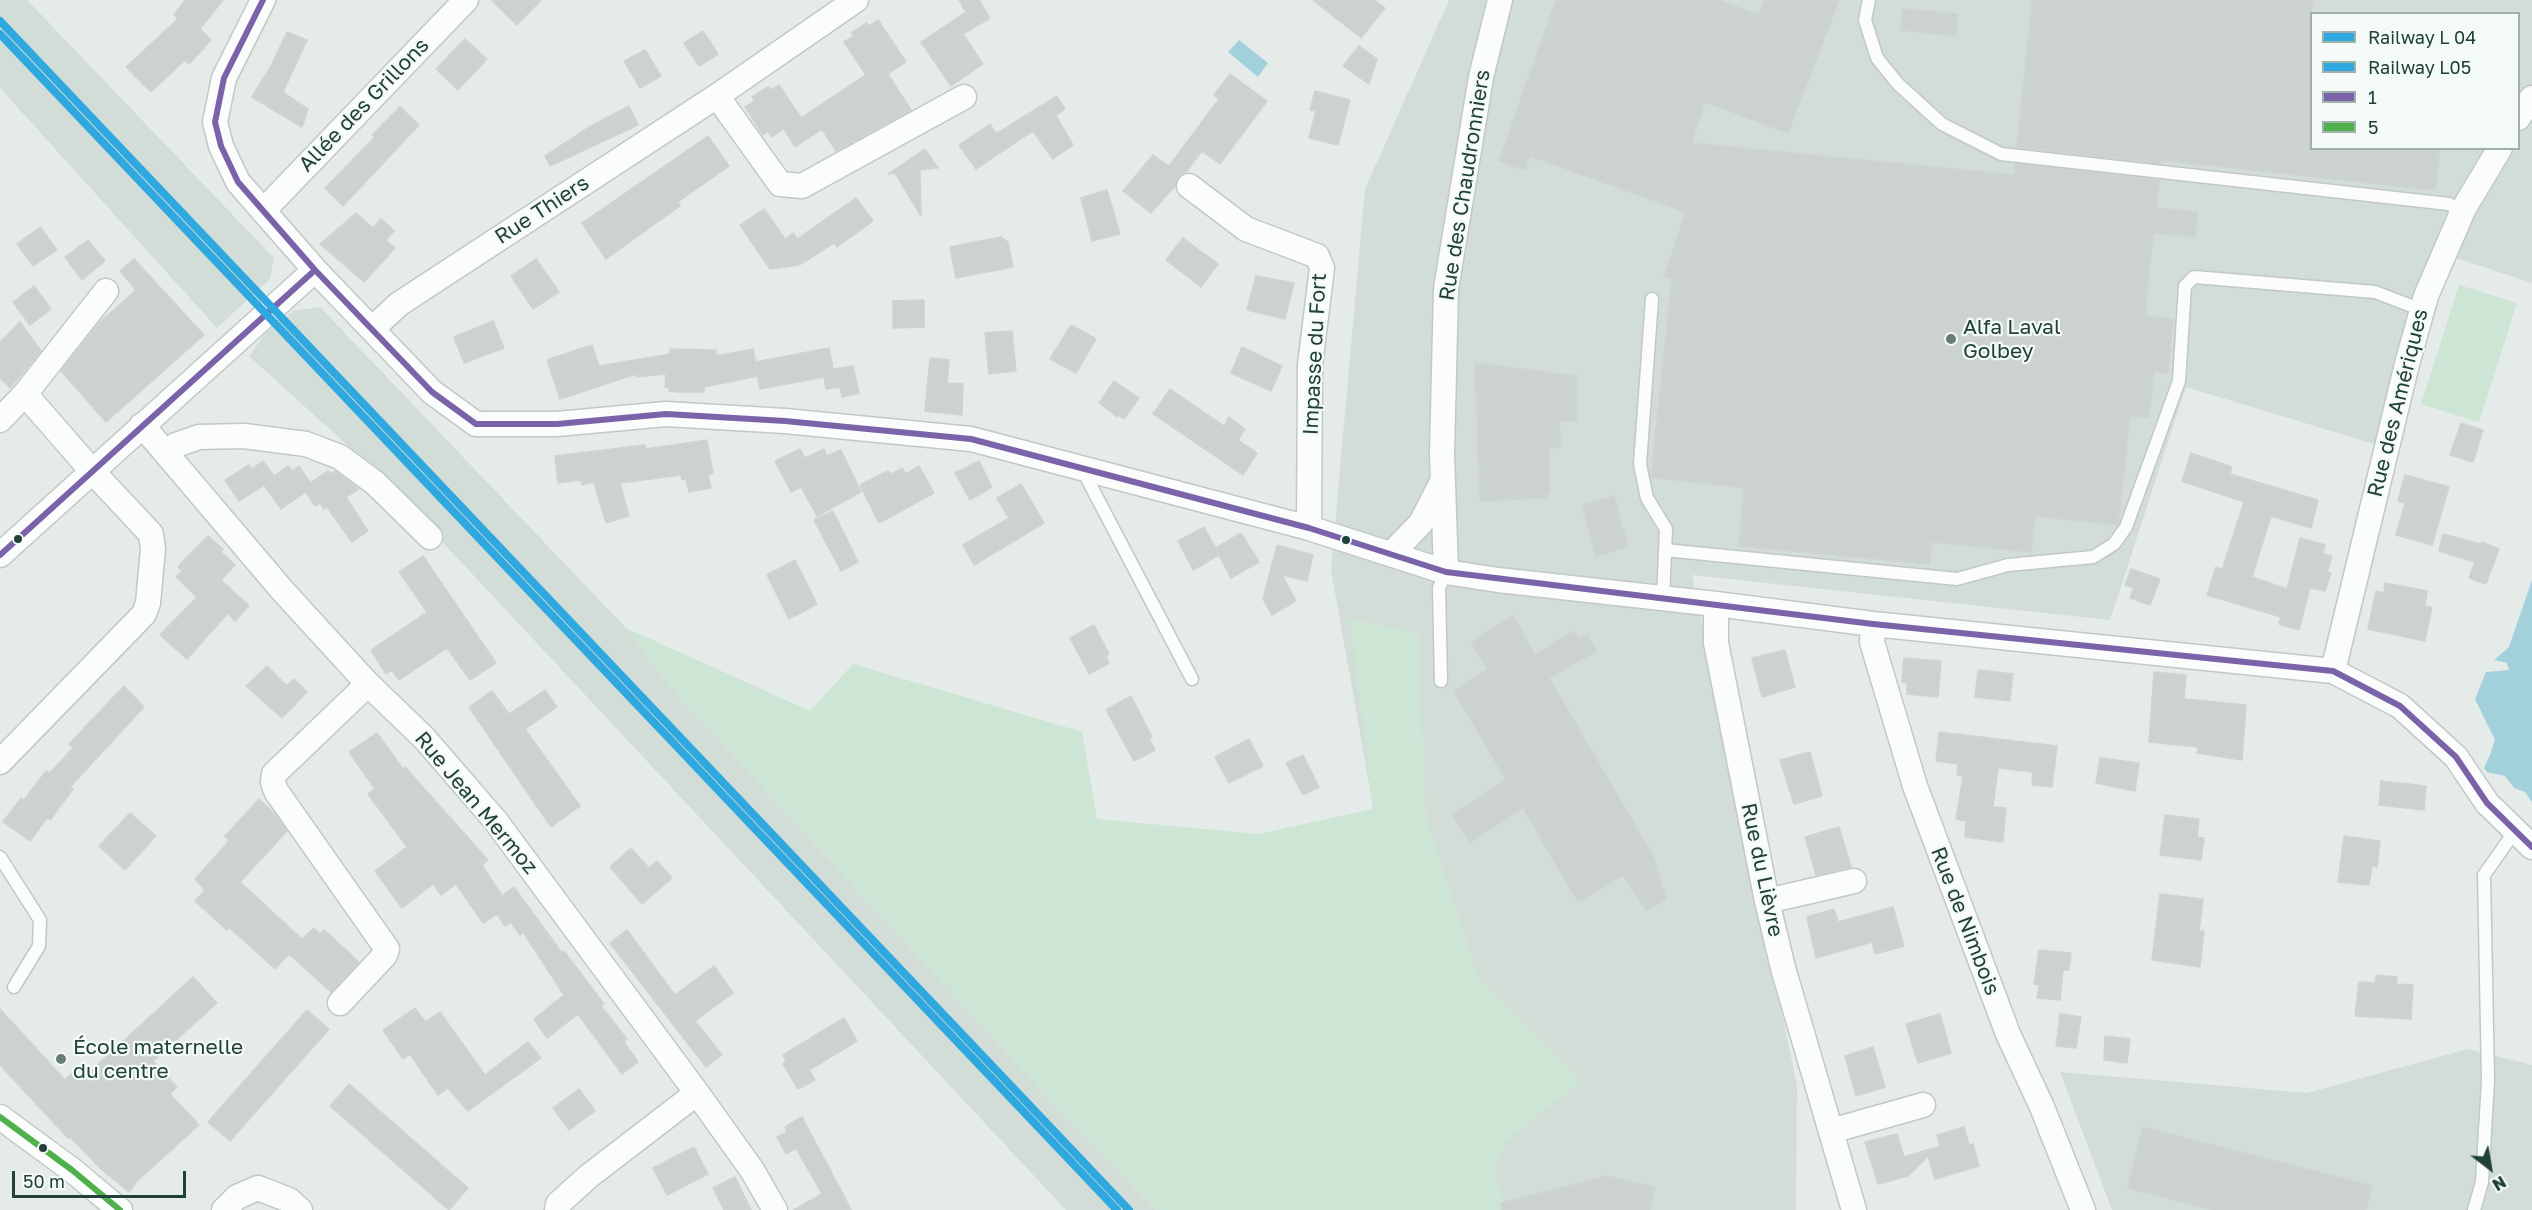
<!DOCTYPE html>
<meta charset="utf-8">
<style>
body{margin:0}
#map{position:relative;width:2532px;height:1210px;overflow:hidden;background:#e5ebe8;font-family:"Golos Text",sans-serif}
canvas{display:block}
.legend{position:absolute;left:2310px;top:12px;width:210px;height:138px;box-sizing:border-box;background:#f3faf7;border:2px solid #9fb0ab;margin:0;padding:8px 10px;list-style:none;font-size:18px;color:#214039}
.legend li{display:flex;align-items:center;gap:12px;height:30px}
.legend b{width:30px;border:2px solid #9fb0ab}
.north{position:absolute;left:2460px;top:1138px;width:60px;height:60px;-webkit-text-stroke:4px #f3faf7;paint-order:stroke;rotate:149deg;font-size:16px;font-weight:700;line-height:24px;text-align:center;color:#214039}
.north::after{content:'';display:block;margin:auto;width:21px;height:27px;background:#214039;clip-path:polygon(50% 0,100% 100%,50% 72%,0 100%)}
.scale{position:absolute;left:12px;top:1171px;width:174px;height:27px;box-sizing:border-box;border:3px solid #214039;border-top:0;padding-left:8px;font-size:18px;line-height:21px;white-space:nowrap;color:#214039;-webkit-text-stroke:4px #f3faf7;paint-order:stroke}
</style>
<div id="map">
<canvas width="2532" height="1210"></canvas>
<ul class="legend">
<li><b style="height:8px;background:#2ea8de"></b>Railway L 04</li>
<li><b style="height:8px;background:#2ea8de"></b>Railway L05</li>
<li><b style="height:8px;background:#7a63a9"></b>1</li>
<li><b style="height:8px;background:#50b04b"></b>5</li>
</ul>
<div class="north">N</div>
<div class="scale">50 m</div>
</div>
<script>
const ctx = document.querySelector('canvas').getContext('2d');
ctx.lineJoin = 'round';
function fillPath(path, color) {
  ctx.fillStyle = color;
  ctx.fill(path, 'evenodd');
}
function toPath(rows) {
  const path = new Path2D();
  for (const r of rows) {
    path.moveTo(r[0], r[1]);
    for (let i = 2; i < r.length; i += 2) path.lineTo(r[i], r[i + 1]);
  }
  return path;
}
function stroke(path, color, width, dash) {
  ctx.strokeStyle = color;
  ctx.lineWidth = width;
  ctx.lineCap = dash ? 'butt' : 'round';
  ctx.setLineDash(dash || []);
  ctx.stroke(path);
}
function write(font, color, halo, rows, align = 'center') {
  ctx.font = font + ' "Golos Text",sans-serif';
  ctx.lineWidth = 4.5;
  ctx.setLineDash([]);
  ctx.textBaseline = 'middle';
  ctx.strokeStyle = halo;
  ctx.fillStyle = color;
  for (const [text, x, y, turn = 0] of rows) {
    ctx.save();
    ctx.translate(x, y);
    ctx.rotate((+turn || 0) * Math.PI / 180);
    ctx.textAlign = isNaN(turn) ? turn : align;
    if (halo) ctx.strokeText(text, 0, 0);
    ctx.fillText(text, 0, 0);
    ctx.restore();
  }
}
fillPath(toPath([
 [0,0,27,0,274,258,270,279,217,328,0,88],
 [1449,0,2532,0,2532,283,2456,258,2374,444,2186,387,2110,620,1692,575,1797,1086,1796,1210,1445,1210,1331,570,1365,189],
 [2312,14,2518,14,2518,148,2312,148],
 [320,307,626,628,669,685,1037,1086,1156,1210,1066,1210,378,473,249,356,265,334,293,311],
 [2468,1049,2532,1065,2532,1210,2112,1210,2060,1072,2307,1093]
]), '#d2ddd8');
fillPath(toPath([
 [2459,285,2517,303,2479,422,2421,404],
 [1350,619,1418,633,1426,817,1478,977,1582,1081,1505,1142,1494,1175,1508,1210,1156,1210,1037,1086,669,685,626,628,810,711,853,664,1082,732,1097,819,1258,834,1373,809]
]), '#cde5d5');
fillPath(toPath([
 [1239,40,1268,63,1258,77,1228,52],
 [2532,580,2532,802,2525,792,2514,788,2505,776,2487,772,2484,768,2490,755,2495,740,2475,699,2486,672,2509,670,2507,663,2494,660,2509,647]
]), '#a2d1dc');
const building = toPath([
 [185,0,223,0,200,29,211,40,189,64,185,60,151,92,126,67,178,19,174,15,185,0],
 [491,0,541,0,517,25,491,0],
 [959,0,979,0,990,18,963,34,983,64,951,86,921,42,966,12,959,0],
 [1313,0,1374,0,1385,8,1361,38,1313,0],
 [1556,0,1718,0,1759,15,1765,0,1839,0,1788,133,1705,102,1691,143,2014,175,2015,164,2159,180,2156,208,2198,212,2195,237,2153,233,2145,316,2173,319,2168,373,2154,372,2149,418,2130,416,2118,525,2035,516,2031,552,1932,542,1930,564,1739,546,1744,488,1651,477,1672,278,1664,277,1686,212,1530,156,1525,170,1499,161,1556,0],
 [2032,0,2312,0,2312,148,2440,148,2435,190,2161,160,2161,164,2017,147,2032,0],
 [1903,9,1958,14,1956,36,1900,30,1903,9],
 [878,20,906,62,888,74,911,110,836,151,822,129,795,147,784,129,771,137,768,131,763,135,745,107,755,101,752,97,768,87,771,90,779,85,801,118,866,75,844,42,854,36,851,33,867,23,869,26,878,20],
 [703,31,718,54,699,66,684,43,703,31],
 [287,32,307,40,283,92,308,109,302,127,252,97,271,66,287,32],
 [465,39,487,59,458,90,436,69,465,39],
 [1359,46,1377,59,1369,84,1343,66,1359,46],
 [645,50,661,76,640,88,624,61,645,50],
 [1230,74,1267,101,1220,164,1202,151,1186,172,1178,177,1175,186,1151,213,1123,191,1153,155,1169,166,1219,99,1214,95,1230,74],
 [1315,91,1350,100,1338,145,1309,138,1316,111,1310,110,1315,91],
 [1057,96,1065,109,1056,116,1073,145,1053,159,1033,131,976,169,959,145,990,124,996,134,1057,96],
 [629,106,638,125,550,166,545,156,591,126,629,106],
 [400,107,419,125,343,206,325,188,375,137,372,135,400,107],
 [708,136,729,166,678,202,680,206,606,259,582,223,708,136],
 [925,149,938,168,920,170,921,216,895,173,888,174,925,149],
 [1107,190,1120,234,1092,241,1081,198,1107,190],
 [856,198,873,221,837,247,834,243,799,265,770,269,740,225,764,209,785,239,793,233,797,239,856,198],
 [356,213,373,228,381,219,394,231,386,240,395,248,364,282,320,244,356,213],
 [40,227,57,250,33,266,17,244,40,227],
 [1001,237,1008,242,1013,267,956,278,950,247,1001,237],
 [1183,238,1218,264,1201,287,1166,260,1183,238],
 [88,240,105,261,82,280,65,257,88,240],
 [134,259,204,335,106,422,61,371,99,323,136,290,120,271,134,259],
 [536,259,559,292,533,309,511,276,536,259],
 [1256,276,1294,283,1285,319,1247,310,1256,276],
 [34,286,51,309,30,325,13,302,34,286],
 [924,300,924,327,893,328,893,301,924,300],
 [493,321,504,348,464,363,454,337,493,321],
 [20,322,41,351,10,388,0,378,0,342,20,322],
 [1071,325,1096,339,1076,373,1050,359,1071,325],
 [1012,331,1016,371,989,374,985,333,1012,331],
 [592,345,599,366,670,354,670,349,716,350,716,356,753,349,758,376,704,387,704,392,679,392,669,391,669,387,665,387,666,374,636,377,636,374,560,399,547,360,592,345],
 [1242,347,1282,366,1271,391,1231,373,1242,347],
 [829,348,833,369,853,366,859,393,842,397,840,387,826,389,824,377,760,389,755,362,829,348],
 [930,358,949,360,947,383,963,384,962,415,925,411,930,358],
 [1475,363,1577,376,1577,421,1559,421,1561,447,1549,448,1550,491,1545,498,1480,501,1475,363],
 [1114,381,1139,398,1124,419,1118,415,1117,417,1099,403,1114,381],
 [1170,389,1224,426,1229,417,1245,429,1238,440,1257,453,1243,475,1153,414,1170,389],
 [2461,423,2483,430,2473,462,2450,455,2461,423],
 [707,440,713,474,708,475,711,488,689,492,686,479,682,480,681,475,620,483,629,516,606,523,594,482,582,485,581,480,558,483,555,456,645,445,646,449,707,440],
 [800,449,805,458,824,449,827,456,841,450,861,492,817,516,801,487,791,492,775,461,800,449],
 [2191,453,2232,467,2230,474,2318,500,2311,528,2271,516,2252,577,2287,589,2300,538,2325,545,2323,554,2332,556,2327,572,2331,573,2325,591,2310,588,2299,630,2279,624,2281,617,2207,595,2216,567,2222,570,2244,502,2182,481,2191,453],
 [263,461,274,476,288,466,292,471,299,466,310,483,328,471,330,474,335,471,359,489,346,497,368,531,352,542,327,507,324,509,320,503,315,506,306,492,281,509,264,485,239,501,225,480,249,465,252,469,263,461],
 [979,461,992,487,970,500,955,473,979,461],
 [919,466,934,493,879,523,860,485,888,471,892,474,902,468,906,474,919,466],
 [2405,475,2449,487,2432,545,2396,535,2405,503,2398,501,2405,475],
 [1021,484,1044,523,974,565,963,545,1009,518,997,498,1021,484],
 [1614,496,1628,547,1596,556,1582,505,1614,496],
 [833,511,858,562,841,571,814,520,833,511],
 [1204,527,1219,555,1193,570,1178,541,1204,527],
 [1241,533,1259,562,1231,578,1215,548,1241,533],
 [2443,534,2481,544,2482,542,2499,549,2486,584,2469,578,2475,562,2439,551,2443,534],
 [208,536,223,549,221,552,235,565,221,580,249,606,235,621,228,613,187,659,160,635,197,597,176,577,182,571,178,567,182,562,208,536],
 [1277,545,1313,555,1307,581,1282,575,1296,601,1272,615,1263,599,1277,545],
 [423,556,496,663,470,680,447,648,399,680,392,670,386,674,371,650,427,612,399,572,423,556],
 [795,560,817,604,789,619,767,575,795,560],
 [2131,569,2160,579,2150,605,2130,598,2134,588,2125,585,2131,569],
 [2385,583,2427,591,2425,606,2432,607,2425,641,2368,629,2376,591,2384,593,2385,583],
 [1513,616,1535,655,1573,631,1579,640,1587,635,1596,651,1549,678,1654,858,1666,899,1646,910,1623,875,1578,902,1523,808,1470,842,1452,815,1506,780,1454,691,1488,669,1471,642,1513,616],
 [1094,625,1109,654,1106,656,1109,663,1089,674,1070,638,1094,625],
 [1785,650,1795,687,1762,697,1752,658,1785,650],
 [1904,658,1941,661,1938,697,1907,694,1907,683,1902,682,1904,658],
 [267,666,287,686,294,679,307,692,282,718,246,686,267,666],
 [1978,670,2013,674,2010,701,1975,697,1978,670],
 [2154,672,2186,675,2184,699,2246,705,2242,760,2197,753,2198,747,2149,742,2154,672],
 [124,686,144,707,70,787,73,789,50,820,47,818,30,841,3,822,21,798,24,800,46,771,50,773,73,748,69,744,124,686],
 [545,690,557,707,525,729,580,806,551,827,469,707,492,691,509,714,545,690],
 [1131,696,1152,737,1149,738,1155,750,1134,761,1106,710,1131,696],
 [1939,732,2057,746,2052,787,2032,785,2033,772,1998,768,1993,807,2006,808,2003,842,1965,837,1966,821,1956,819,1963,776,1957,775,1958,764,1936,761,1939,732],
 [377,733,403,769,405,767,488,860,482,865,502,896,514,887,562,953,564,951,604,1004,601,1006,627,1039,624,1042,638,1062,622,1074,578,1014,547,1038,534,1019,564,995,523,932,520,935,511,922,505,926,497,914,483,923,456,884,441,895,433,884,402,908,375,871,407,847,368,794,375,789,349,752,377,733],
 [1249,739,1263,766,1229,783,1215,757,1249,739],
 [1810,752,1822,796,1794,804,1780,760,1810,752],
 [1303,755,1319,787,1303,795,1286,763,1303,755],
 [2100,758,2139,763,2135,791,2096,783,2100,758],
 [2381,781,2426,786,2424,810,2379,805,2381,781],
 [259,799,275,814,287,831,240,882,302,939,314,928,320,934,324,930,359,962,331,992,289,954,275,969,230,928,227,930,195,901,205,890,195,879,224,847,229,840,225,836,259,799],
 [130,813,156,836,125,870,99,846,130,813],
 [2165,815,2199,819,2197,837,2204,838,2201,860,2160,855,2165,815],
 [1839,827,1851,867,1816,875,1805,837,1839,827],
 [2344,836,2380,841,2377,867,2372,866,2369,885,2338,882,2344,836],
 [631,848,649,868,657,861,672,878,642,904,610,867,631,848],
 [2160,894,2203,899,2199,931,2204,931,2200,967,2152,960,2160,894],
 [1893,907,1904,946,1875,954,1872,942,1816,958,1807,917,1834,909,1838,922,1893,907],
 [627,930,675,995,714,966,733,993,695,1021,722,1055,706,1067,610,943,627,930],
 [2039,950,2071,953,2069,970,2063,970,2060,1000,2037,998,2039,985,2034,984,2039,950],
 [2376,975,2397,977,2396,984,2413,985,2411,1019,2355,1016,2359,982,2375,983,2376,975],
 [193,977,217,1003,153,1061,177,1087,170,1094,199,1125,138,1180,129,1192,100,1168,70,1137,68,1138,0,1065,0,1009,65,1080,73,1072,81,1080,193,977],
 [415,1008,425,1022,440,1012,485,1075,528,1042,541,1058,468,1111,448,1088,438,1095,410,1054,403,1059,383,1030,415,1008],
 [307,1010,329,1029,230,1141,208,1122,307,1010],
 [1940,1014,1951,1053,1918,1063,1906,1024,1940,1014],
 [2060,1014,2081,1017,2076,1048,2056,1046,2060,1014],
 [844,1018,857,1041,809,1070,815,1080,798,1089,783,1064,786,1061,783,1055,844,1018],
 [2105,1036,2130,1039,2127,1063,2104,1060,2105,1036],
 [1873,1047,1885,1087,1856,1096,1845,1056,1873,1047],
 [349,1084,468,1188,449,1210,330,1106,349,1084],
 [579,1089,595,1111,569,1130,553,1108,579,1089],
 [802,1117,843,1194,851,1210,794,1210,822,1194,796,1148,786,1154,777,1137,787,1132,785,1127,802,1117],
 [1964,1127,1969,1145,1973,1144,1979,1166,1935,1179,1928,1156,1908,1176,1878,1184,1865,1142,1897,1134,1904,1157,1940,1146,1937,1135,1964,1127],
 [2143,1127,2372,1186,2366,1210,2213,1210,2128,1188,2143,1127],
 [694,1147,708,1174,667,1195,653,1168,694,1147],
 [1607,1176,1655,1187,1650,1210,1502,1210,1501,1203,1607,1176],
 [735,1177,751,1210,724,1210,713,1188,735,1177]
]);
fillPath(building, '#ccd2d0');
stroke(building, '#ced4d1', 1.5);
const lane = toPath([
 [1869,0,1865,20,1877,58,1898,84,1942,124,2001,154,2449,204,2462,213],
 [1652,299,1640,464,1647,498,1666,529,1663,599],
 [1082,469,1192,679],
 [1665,550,1957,579,2008,565,2093,557,2114,544,2126,527,2179,381,2185,286,2194,277,2375,292,2422,310],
 [1441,681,1439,588,1446,572],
 [0,857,40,920,39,946,14,987],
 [2474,1210,2482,1182,2488,1080,2484,875,2515,831]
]);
const street = toPath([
 [263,0,224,78,215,122,221,146,238,182,315,270,432,392,476,424,557,424,666,414,785,421,971,439,1309,528,1446,572,1498,580,1716,604,1873,624,2333,671,2400,706,2456,757,2487,803,2532,847],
 [717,96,780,184,802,186,964,97],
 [2518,118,2532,98],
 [1189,186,1246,229,1317,256,1322,268,1310,365,1309,528],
 [263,211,466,0],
 [372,329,399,304,717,96,856,0],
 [0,420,25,394,106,291],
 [142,425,282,590,368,684,424,738,495,820,697,1093,752,1170,775,1210],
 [167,452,176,445,199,437,244,436,306,444,340,457,375,483,430,537],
 [1391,554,1421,523,1442,482],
 [0,555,315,270],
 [1446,572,1442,454,1446,289,1481,77,1500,0],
 [1716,604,1716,643,1767,901,1783,968,1854,1210],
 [1873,624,1872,642,1915,786,2008,1034,2042,1107,2083,1210],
 [2333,671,2407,364,2426,296,2464,208,2500,148],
 [0,762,144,614,148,603,153,549,151,534,92,471,25,394],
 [1767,901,1854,881],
 [340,1003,385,955,387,949,276,791,273,782,274,774,368,684],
 [0,1117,72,1170,120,1210],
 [1831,1131,1923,1105],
 [224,1210,237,1197,258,1188,289,1200,300,1210],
 [557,1210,558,1204,589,1176,697,1093]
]);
stroke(lane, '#c2c8c5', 15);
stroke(street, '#c2c8c5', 27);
stroke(lane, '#fbfcfc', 12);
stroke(street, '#fbfcfc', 24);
stroke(toPath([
 [263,0,224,78,215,122,221,146,238,182,315,270,432,392,476,424,557,424,666,414,785,421,971,439,1309,528,1446,572,1873,624,2333,671,2400,706,2456,757,2487,803,2532,847],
 [0,555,315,270]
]), '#7a63a9', 6);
stroke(toPath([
 [0,1117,72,1170,120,1210]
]), '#50b04b', 6);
stroke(toPath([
 [0,21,1129,1210]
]), '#2ea8de', 8);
stroke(toPath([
 [0,34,1117,1210]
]), '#2ea8de', 8);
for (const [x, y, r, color] of [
 [1951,339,6,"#667c76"],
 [18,539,5,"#214039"],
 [1346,540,5,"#214039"],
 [61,1059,6,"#667c76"],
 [43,1148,5,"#214039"]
]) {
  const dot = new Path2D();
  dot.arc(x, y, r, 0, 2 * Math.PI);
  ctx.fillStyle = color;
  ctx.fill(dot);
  stroke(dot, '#f3faf7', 2);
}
write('21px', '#214039', '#f3faf7', [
 ["Allée des Grillons",364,105,-46],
 ["Rue des Chaudronniers",1465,185,-81],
 ["Rue Thiers",542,210,-33],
 ["Impasse du Fort",1315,354,-87],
 ["Rue des Amériques",2398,403,-76],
 ["Rue Jean Mermoz",476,803,50],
 ["Rue du Lièvre",1762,870,78],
 ["Rue de Nimbois",1965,921,69]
]);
write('21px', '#214039', '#f3faf7', [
 ["Alfa Laval",1963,327],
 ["Golbey",1963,351],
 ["École maternelle",73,1047],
 ["du centre",73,1071]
], 'left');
</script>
